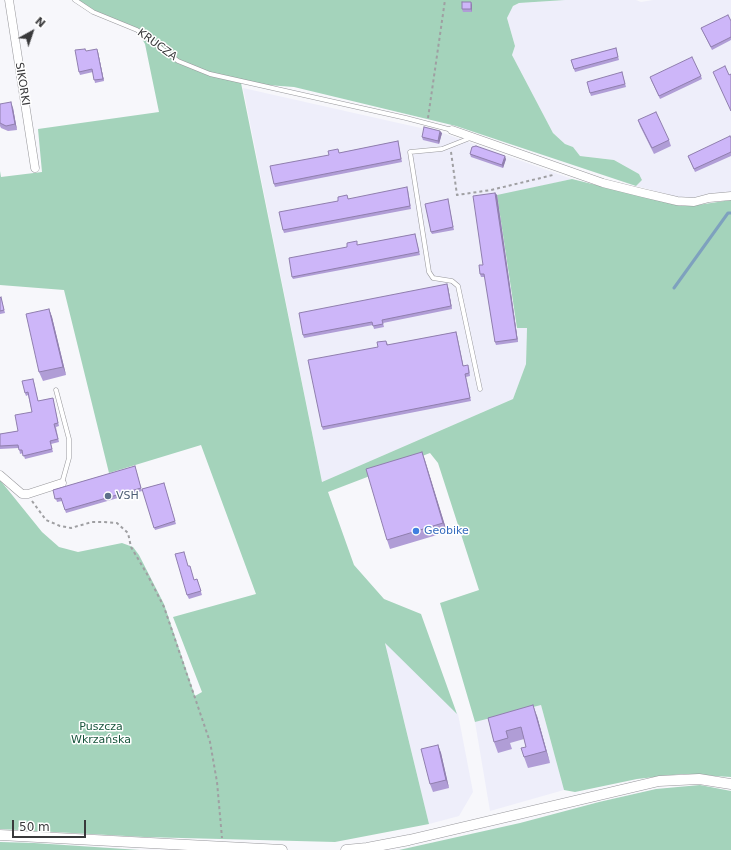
<!DOCTYPE html>
<meta charset="utf-8">
<style>
body{margin:0}
#map{position:relative;width:731px;height:850px;overflow:hidden;background:#f7f7fb;font-family:"DejaVu Sans",sans-serif}
canvas{display:block}
.north{position:absolute;left:12px;top:12px;width:40px;height:40px;-webkit-text-stroke:3px #fff;paint-order:stroke;rotate:40deg;font-size:11px;font-weight:700;line-height:16px;text-align:center;color:#39393b}
.north::after{content:'';display:block;margin:auto;width:14px;height:18px;background:#39393b;clip-path:polygon(50% 0,100% 100%,50% 72%,0 100%)}
.scale{position:absolute;left:12px;top:820px;width:74px;height:18px;box-sizing:border-box;border:2px solid #39393b;border-top:0;padding-left:5px;font-size:12px;line-height:14px;white-space:nowrap;color:#39393b;-webkit-text-stroke:3px #fff;paint-order:stroke}
</style>
<div id="map">
<canvas width="731" height="850"></canvas>
<div class="north">N</div>
<div class="scale">50 m</div>
</div>
<script>
const ctx = document.querySelector('canvas').getContext('2d');
ctx.lineJoin = 'round';
function fillPath(path, color) {
  ctx.fillStyle = color;
  ctx.fill(path, 'evenodd');
}
function toPath(rows) {
  const path = new Path2D();
  for (const r of rows) {
    path.moveTo(r[0], r[1]);
    for (let i = 2; i < r.length; i += 2) path.lineTo(r[i], r[i + 1]);
  }
  return path;
}
function stroke(path, color, width, dash) {
  ctx.strokeStyle = color;
  ctx.lineWidth = width;
  ctx.lineCap = dash ? 'butt' : 'round';
  ctx.setLineDash(dash || []);
  ctx.stroke(path);
}
function write(font, color, halo, rows, align = 'center') {
  ctx.font = font + ' "DejaVu Sans",sans-serif';
  ctx.lineWidth = 3;
  ctx.setLineDash([]);
  ctx.textBaseline = 'middle';
  ctx.strokeStyle = halo;
  ctx.fillStyle = color;
  for (const [text, x, y, turn = 0] of rows) {
    ctx.save();
    ctx.translate(x, y);
    ctx.rotate((+turn || 0) * Math.PI / 180);
    ctx.textAlign = isNaN(turn) ? turn : align;
    if (halo) ctx.strokeText(text, 0, 0);
    ctx.fillText(text, 0, 0);
    ctx.restore();
  }
}
fillPath(toPath([
 [565,0,636,0,641,2,653,0,731,0,731,193,708,194,693,198,678,197,636,186,642,180,639,174,614,160,580,156,573,147,565,144,553,133,512,55,515,46,507,18,513,6,519,3],
 [243,88,443,133,572,179,497,196,517,328,527,328,526,364,513,399,322,482],
 [385,642,458,714,473,792,459,816,429,824],
 [541,705,564,790,490,811,475,722]
]), '#eeeefa');
fillPath(toPath([
 [75,0,565,0,519,3,513,6,507,18,515,46,512,55,553,133,565,144,573,147,580,156,614,160,639,174,642,180,636,186,456,126,294,87,241,83,322,482,513,399,526,364,527,328,517,328,497,195,572,179,680,206,691,206,731,200,731,777,682,774,637,779,575,792,564,790,541,705,475,722,440,603,479,590,438,463,430,453,328,492,354,565,384,599,421,614,457,714,385,643,429,824,335,842,144,837,0,829,0,480,42,532,59,547,78,552,122,543,133,547,139,555,164,604,195,696,202,692,173,617,256,594,201,445,109,473,64,290,0,285,0,171,1,177,42,172,38,129,159,112,145,44,137,30,93,12],
 [700,785,731,791,731,850,399,850,520,823,599,802,656,789],
 [0,842,34,843,140,850,0,850]
]), '#a4d3bb');
stroke(toPath([
 [674,288,728,213,731,213]
]), '#7ea1be', 3);
const service = toPath([
 [75,0,93,12,137,30,178,61,210,74,406,118,452,130],
 [470,138,442,149,410,152,429,272,433,278,452,281,458,286,480,389],
 [56,390,69,439,69,458,62,483]
]);
const minor = toPath([
 [9,0,35,168],
 [452,130,603,183,643,193,677,201,694,202,709,198,731,196],
 [0,475,22,494,28,494,62,483]
]);
const tertiary = toPath([
 [0,835,282,850],
 [346,850,367,848,409,840,659,781,699,779,731,784]
]);
stroke(service, '#98989c', 5);
stroke(minor, '#98989c', 9);
stroke(tertiary, '#98989c', 11);
stroke(toPath([
 [428,118,445,0],
 [451,152,457,195,491,190,553,175],
 [32,501,46,520,60,526,71,528,92,522,104,522,117,523,128,533,131,547,147,574,164,607,210,742,217,782,222,838]
]), '#9f9fa2', 2, [3, 3]);
stroke(service, '#fff', 4);
stroke(minor, '#fff', 8);
stroke(tertiary, '#fff', 10);
fillPath(toPath([
 [471,2,472,5,472,12,463,12,462,9],
 [731,21,731,40,712,50,701,28],
 [616,48,619,60,575,72,571,60],
 [86,51,98,52,104,81,95,83,93,72,80,75,79,72],
 [622,72,626,87,591,96,590,93],
 [701,76,702,79,660,99,651,80],
 [0,104,13,108,17,130,8,131,1,128,0,126],
 [638,120,669,140,671,146,654,154,640,126],
 [442,133,439,144,423,140,422,137],
 [731,138,731,156,695,172,688,156],
 [398,141,402,162,275,187,274,184,329,155],
 [470,154,506,159,503,168,471,157],
 [408,190,411,209,284,233,283,230,338,201],
 [495,193,497,195,518,342,496,345,495,342,485,277,481,277,480,274,483,265],
 [448,199,454,230,432,234,431,232],
 [415,234,420,255,293,279,292,277,358,245],
 [448,287,452,309,383,323,384,327,374,329,373,325,304,338,303,335],
 [1,297,5,313,0,314,0,298],
 [49,309,52,317,66,375,43,381,39,372],
 [456,332,463,366,469,368,470,376,466,377,471,401,323,430,322,427,378,347,387,343,388,345],
 [34,382,38,401,53,398,59,426,56,427,59,442,51,444,53,452,25,459,23,453,20,454,19,448,0,449,0,434,18,431,32,412,28,395,26,396,25,393],
 [422,452,447,532,390,549,387,540],
 [135,466,142,491,66,513,62,501,57,502,53,490],
 [164,483,176,524,155,530,142,489],
 [197,579,202,595,189,599,187,595,194,580],
 [537,716,550,763,528,768,524,757,526,747,524,739,510,743,512,749,498,753,494,742,488,718],
 [438,745,441,753,449,788,433,792,430,784]
]), '#b09dd6');
fillPath(toPath([
 [471,2,472,5,472,12,471,9],
 [97,49,98,52,104,81,103,79],
 [11,102,13,108,17,130,15,124],
 [440,131,442,133,439,144,438,141],
 [505,156,506,159,503,168,502,165],
 [495,193,497,195,518,342,517,339],
 [447,284,448,287,452,309,451,306],
 [49,309,52,317,66,375,63,367],
 [456,332,457,335,464,369,463,366],
 [422,452,425,460,447,532,443,523],
 [533,705,537,716,550,763,546,751],
 [438,745,441,753,449,788,446,780]
]), '#907fae');
const building = toPath([
 [462,2,471,2,471,9,462,9,462,2],
 [728,15,731,21,731,37,711,47,701,28,728,15],
 [616,48,618,57,574,69,571,60,616,48],
 [85,49,86,51,97,49,103,79,94,80,92,69,79,72,75,50,85,49],
 [692,57,701,76,659,96,650,77,692,57],
 [725,66,729,75,731,74,731,111,713,72,725,66],
 [622,72,625,84,590,93,587,82,622,72],
 [11,102,15,124,6,126,0,123,0,104,11,102],
 [656,112,669,140,652,148,638,120,656,112],
 [424,127,440,131,438,141,422,137,424,127],
 [730,136,731,138,731,152,694,169,688,156,730,136],
 [398,141,401,159,274,184,270,166,329,155,328,151,338,149,339,153,398,141],
 [476,146,505,156,502,165,470,154,472,147,476,146],
 [407,187,410,206,283,230,279,212,338,201,338,197,347,195,348,199,407,187],
 [495,193,517,339,495,342,484,274,480,274,479,265,483,265,473,196,495,193],
 [448,199,453,227,431,232,425,204,448,199],
 [415,234,419,252,292,277,289,258,347,247,347,243,357,241,357,245,415,234],
 [447,284,451,306,382,320,383,324,373,326,372,322,303,335,299,313,447,284],
 [1,297,4,310,0,311,0,298,1,297],
 [49,309,63,367,39,372,26,314,49,309],
 [456,332,463,366,468,365,469,373,465,374,470,398,322,427,308,360,378,347,377,342,386,341,387,345,456,332],
 [33,379,38,401,53,398,58,423,54,424,58,439,50,441,52,449,23,456,22,450,19,450,18,445,0,446,0,434,18,431,15,415,32,412,28,392,25,393,22,381,33,379],
 [422,452,443,523,387,540,366,469,422,452],
 [135,466,141,488,65,510,61,498,55,499,53,490,135,466],
 [164,483,175,521,154,528,142,489,164,483],
 [184,552,188,566,190,566,194,580,197,579,201,591,187,595,175,554,184,552],
 [533,705,546,751,524,757,521,748,526,747,521,727,506,731,508,738,494,742,488,718,533,705],
 [438,745,446,780,430,784,421,749,438,745]
]);
fillPath(building, '#cdb6f9');
stroke(building, '#907fae', 1);
for (const [x, y, r, color] of [
 [108,496,4,"#5c6f8a"],
 [416,531,4,"#3f7fe0"]
]) {
  const dot = new Path2D();
  dot.arc(x, y, r, 0, 2 * Math.PI);
  ctx.fillStyle = color;
  ctx.fill(dot);
  stroke(dot, '#fff', 1.5);
}
write('11px', '#39393b', '#fff', [
 ["KRUCZA",157,45,36],
 ["SIKORKI",22,84,81]
]);
write('11px', '#4e5e75', '#fff', [
 ["VSH",116,496]
], 'left');
write('11px', '#366cbe', '#fff', [
 ["Geobike",424,531]
], 'left');
write('11px', '#18553c', '#fff', [
 ["Puszcza",101,727],
 ["Wkrzańska",101,740]
]);
</script>
